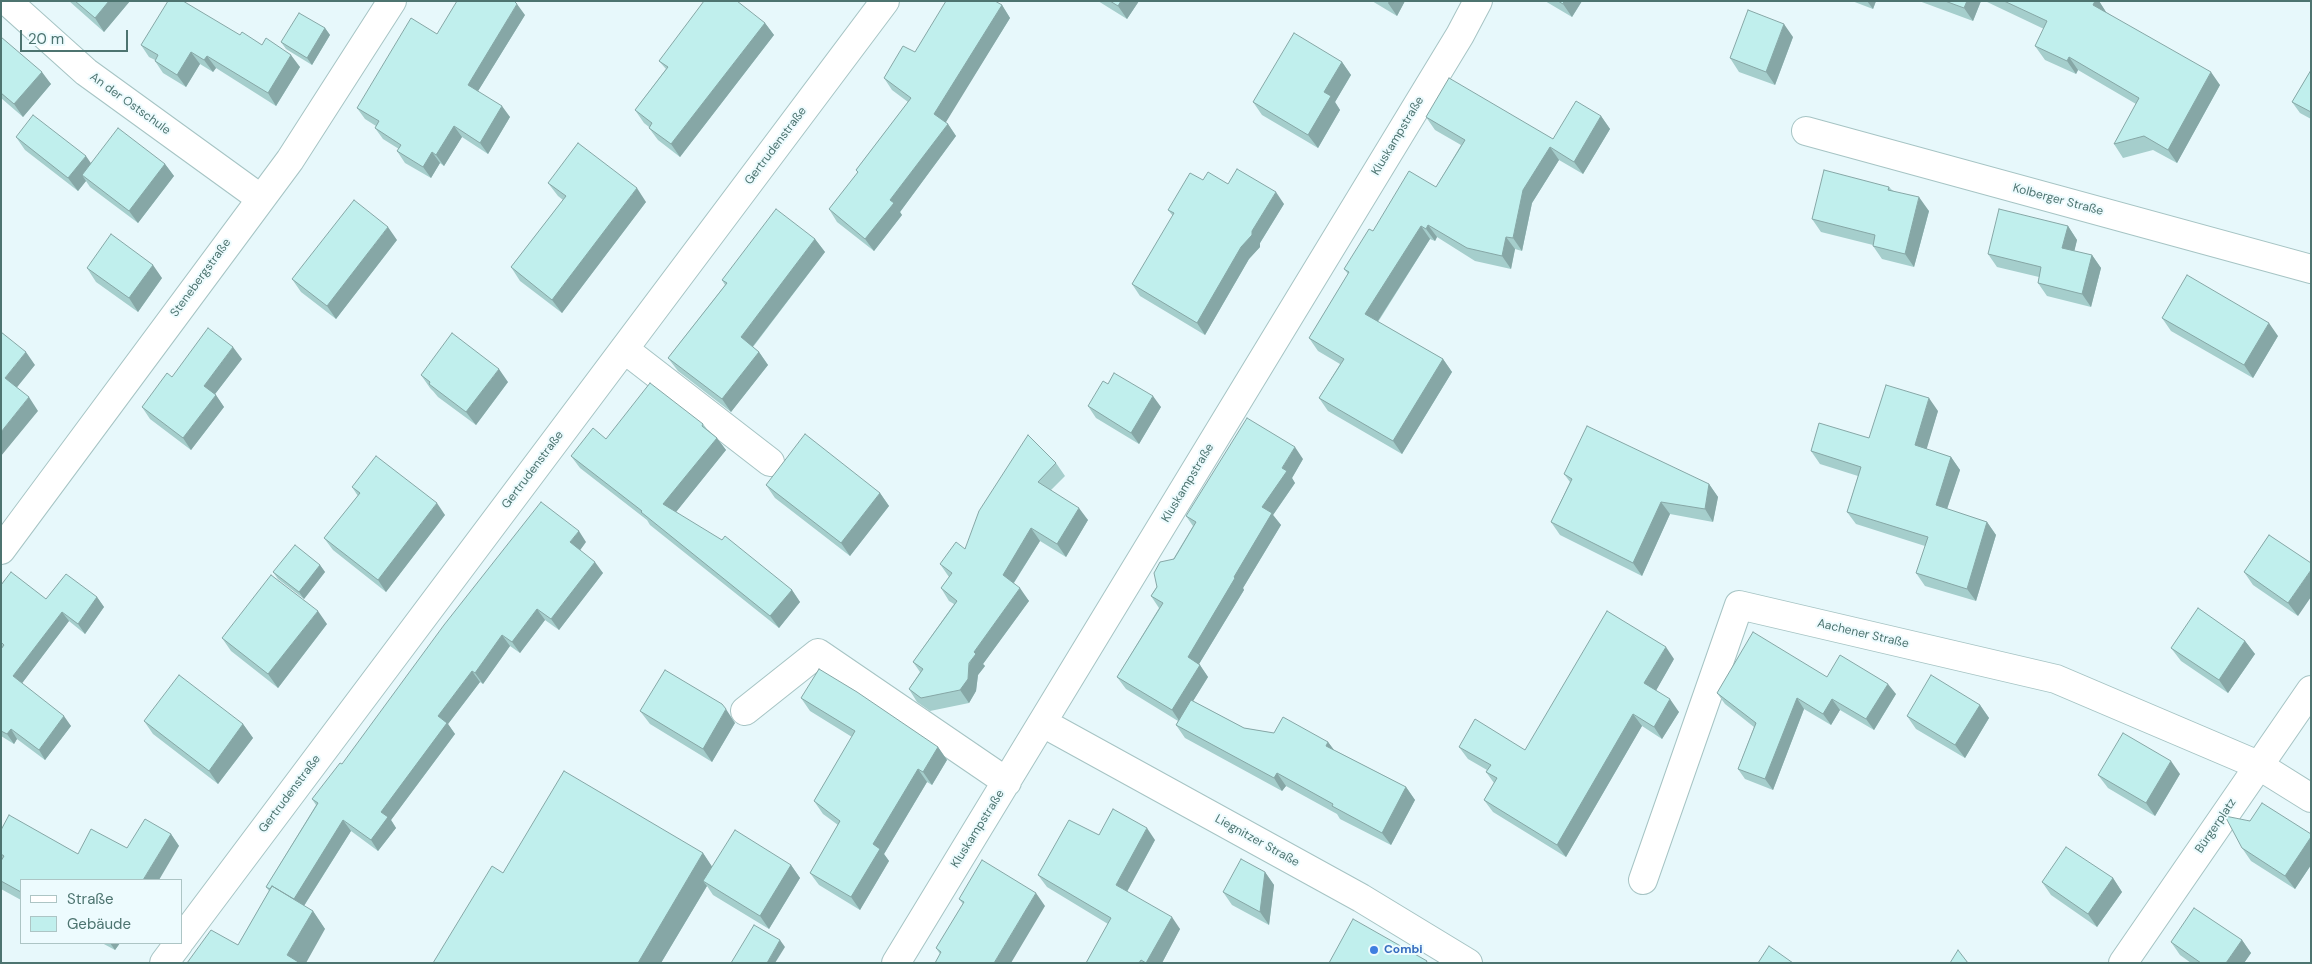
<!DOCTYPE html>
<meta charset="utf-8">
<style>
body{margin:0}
#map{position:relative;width:2312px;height:964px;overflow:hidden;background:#e7f8fb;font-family:"DM Sans",sans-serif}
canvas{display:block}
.frame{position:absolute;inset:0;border:2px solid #4d7470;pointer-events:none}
.legend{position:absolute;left:20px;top:879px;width:162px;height:65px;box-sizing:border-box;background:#edfbfe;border:1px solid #adc5c5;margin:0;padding:6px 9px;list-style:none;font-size:15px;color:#4d7470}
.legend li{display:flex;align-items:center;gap:10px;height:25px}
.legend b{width:25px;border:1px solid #adc5c5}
.scale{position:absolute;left:20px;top:30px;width:108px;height:22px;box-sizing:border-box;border:2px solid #4d7470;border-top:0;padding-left:6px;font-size:15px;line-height:18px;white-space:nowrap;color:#4d7470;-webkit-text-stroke:4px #edfbfe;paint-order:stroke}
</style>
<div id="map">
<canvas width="2312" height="964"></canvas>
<div class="frame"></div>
<ul class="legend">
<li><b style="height:6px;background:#fff"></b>Straße</li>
<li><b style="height:14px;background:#c0efed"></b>Gebäude</li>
</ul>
<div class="scale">20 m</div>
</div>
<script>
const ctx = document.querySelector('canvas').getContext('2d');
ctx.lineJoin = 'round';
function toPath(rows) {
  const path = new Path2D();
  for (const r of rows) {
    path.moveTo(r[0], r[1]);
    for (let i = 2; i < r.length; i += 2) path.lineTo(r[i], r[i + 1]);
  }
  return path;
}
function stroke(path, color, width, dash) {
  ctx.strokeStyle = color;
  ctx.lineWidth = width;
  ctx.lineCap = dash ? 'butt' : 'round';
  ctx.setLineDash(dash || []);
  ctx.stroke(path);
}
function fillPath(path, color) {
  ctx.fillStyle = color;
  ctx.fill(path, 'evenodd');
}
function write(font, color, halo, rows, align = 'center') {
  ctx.font = font + ' "DM Sans",sans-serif';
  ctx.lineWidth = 4;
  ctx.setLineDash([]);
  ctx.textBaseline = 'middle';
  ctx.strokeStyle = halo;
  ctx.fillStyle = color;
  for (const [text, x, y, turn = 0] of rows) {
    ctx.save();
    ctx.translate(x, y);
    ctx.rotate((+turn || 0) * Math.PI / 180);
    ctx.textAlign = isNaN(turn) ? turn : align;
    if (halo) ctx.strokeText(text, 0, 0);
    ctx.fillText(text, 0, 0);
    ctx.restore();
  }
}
const minor = toPath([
 [7,1,86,72,260,198],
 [1806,131,2311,269],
 [624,349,770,462],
 [1,550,290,160,392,1],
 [745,711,818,653,1007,782],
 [1043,723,1361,898,1468,963],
 [1643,880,1739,605,2056,679,2258,765,2311,798],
 [181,940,885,1],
 [164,963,179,943],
 [896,963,1460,35,1478,1],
 [2123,963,2311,690]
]);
stroke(minor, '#a6c4c4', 30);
stroke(minor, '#fff', 28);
fillPath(toPath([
 [69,1,130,1,104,32],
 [1098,1,1139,1,1127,19],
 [1372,1,1405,1,1397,16],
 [1545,1,1582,1,1572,17],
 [1852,1,1876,1,1873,9],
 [1919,1,1981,1,1973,21],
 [1985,1,2099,1,2106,12,2220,85,2177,163,2153,150,2123,158,2114,144,2136,104,2078,70,2076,74,2045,60,2035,46,2044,29],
 [1002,5,1010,18,945,122,948,124,956,136,900,212,902,215,874,251,837,222,829,209,858,173,856,170,908,102,892,90,884,78,915,52],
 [525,15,478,91,510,117,488,154,462,137,444,166,440,163,431,178,405,163,397,151,399,149,383,139,375,128,376,126,365,119,357,108,437,34],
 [765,23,774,35,680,157,658,140,649,128,649,127,644,123,635,110,666,69,659,61],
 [325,28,330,35,312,65,286,49,281,42],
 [240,35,262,45,300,67,276,106,216,68,213,72,200,64,186,87,163,73,155,61,155,60,149,57,141,45],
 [1,37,51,84,23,117,1,98],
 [1793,37,1775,85,1739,72,1730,58],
 [1342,62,1351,75,1335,102,1340,110,1318,148,1262,115,1253,102],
 [2311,70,2311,119,2300,113,2292,102],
 [1601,116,1610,129,1583,174,1559,160,1532,203,1522,251,1515,249,1511,269,1475,261,1437,237,1435,241,1430,239,1378,322,1443,359,1452,372,1402,454,1328,411,1319,398,1340,364,1318,351,1309,338,1348,274,1344,269,1373,231,1436,187,1461,145,1435,130,1426,117,1553,139],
 [16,137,91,163,165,164,174,176,138,223,90,187,86,181,78,191,25,150],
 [1203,180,1228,184,1284,204,1260,243,1260,247,1249,259,1205,335,1140,296,1132,284,1173,216,1168,210],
 [548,183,646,202,562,313,520,281,511,267,563,200,558,196],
 [1889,187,1892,190,1929,211,1914,267,1882,259,1873,246,1873,245,1821,232,1812,219],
 [2068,226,2077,240,2074,251,2092,255,2101,268,2091,307,2047,296,2038,283,2039,277,1997,267,1988,254],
 [815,239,825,252,753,347,759,352,768,365,731,412,678,371,668,358,725,285,722,280],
 [397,240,336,319,301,292,292,279],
 [87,268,162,278,138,312,96,282],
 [2162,318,2278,336,2253,378,2171,331],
 [242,359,215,394,224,407,191,450,150,419,142,407,172,377],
 [421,375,508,382,476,425,438,397,433,391,430,388],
 [1108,384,1161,407,1139,444,1096,418,1088,406],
 [1938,411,1926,449,1951,457,1960,470,1947,509,1987,522,1996,535,1976,601,1925,586,1916,573,1925,546,1856,524,1847,512,1858,476,1820,464,1811,451,1869,438],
 [703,424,707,429,717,438,726,450,676,512,792,590,800,602,779,628,650,525,647,520,580,468,571,456,606,439],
 [1303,459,1292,478,1295,483,1273,515,1281,525,1243,588,1244,590,1199,664,1208,677,1193,701,1244,728,1328,742,1334,750,1406,787,1415,800,1391,845,1340,819,1337,814,1286,786,1282,791,1185,738,1176,725,1178,721,1126,689,1117,677,1159,608,1151,596,1193,526,1186,516],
 [1056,463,1065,476,1051,490,1088,520,1066,557,1040,541,1014,583,1029,601,983,664,985,666,978,675,976,691,969,703,930,711,917,702,909,689,920,672,913,662,954,604,949,601,941,588,949,577,940,564,965,549],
 [1564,474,1709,484,1718,497,1713,522,1670,514,1642,576,1560,535,1551,522,1570,482],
 [766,485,880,493,889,506,850,556,775,498],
 [352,487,445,515,386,592,333,550,324,538,358,496],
 [2269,535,2298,616,2253,585,2244,572],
 [586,542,580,550,603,573,559,630,545,620,520,653,510,646,483,684,480,682,448,724,455,734,391,820,396,828,378,851,351,831,304,906,313,911,325,929,238,945,269,891,266,887,316,805,312,799,342,764],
 [320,565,325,572,304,599,278,579,273,572],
 [1,585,46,599,97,597,104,607,85,634,69,621,22,683,71,726,45,760,17,739,14,744,1,736,1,649,2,648,1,647],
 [327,624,278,688,231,651,222,638],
 [2245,641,2255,654,2228,693,2181,661,2171,648],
 [1674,659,1656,690,1679,712,1662,739,1642,726,1566,857,1493,812,1484,800,1494,783,1486,772,1487,770,1468,759,1459,747,1525,750],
 [1827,677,1896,694,1874,730,1840,710,1831,725,1804,709,1773,790,1745,779,1738,769,1754,727,1725,704,1717,693],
 [801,698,938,747,947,760,932,785,927,782,884,854,889,861,860,910,819,885,810,873,838,825,823,814,814,801,852,737,810,711],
 [1980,705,1989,718,1965,758,1916,729,1907,716],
 [640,711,735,723,712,762,650,724],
 [144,721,243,724,253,738,218,784,153,734],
 [2180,774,2155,816,2108,788,2098,775],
 [1,830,78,854,127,848,171,834,179,846,21,880,21,900,1,889],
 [2311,834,2311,865,2295,889,2251,861,2242,848],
 [1099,835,1155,840,1127,892,1180,929,1162,963,1086,963,1108,924,1047,887,1038,875],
 [703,853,712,867,791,865,800,878,769,929,713,895,707,886,661,963,433,963,503,873],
 [1265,872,1274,885,1269,925,1232,905,1223,892],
 [2113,878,2122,892,2097,927,2051,895,2042,882],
 [959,899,1045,906,940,954,936,948,963,904],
 [2242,940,2251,953,2244,963,2191,963,2180,955,2171,942],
 [102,943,120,943,115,950]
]), '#a5cecc');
fillPath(toPath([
 [109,1,130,1,104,32,95,18],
 [1121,1,1139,1,1127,19,1118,6],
 [1389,1,1405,1,1397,16,1388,3],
 [1564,1,1582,1,1572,17,1563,4],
 [1867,1,1876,1,1873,9],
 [1967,1,1981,1,1973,21,1964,8],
 [2095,1,2099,1,2106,12,2103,19,2093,5],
 [517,4,525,15,475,96,468,85],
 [1002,5,1010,18,943,127,934,114],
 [765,23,774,35,680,157,671,144],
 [1784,24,1793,37,1775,85,1766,72],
 [325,28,330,35,312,65,307,58],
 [191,52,200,64,186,87,177,75],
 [291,55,300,67,276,106,268,93],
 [207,56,216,68,213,72,204,60],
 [2069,57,2078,70,2076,74,2067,61],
 [1342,62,1351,75,1335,102,1340,110,1318,148,1308,135,1324,92],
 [42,72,51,84,23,117,14,104],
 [2211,72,2220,85,2177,163,2168,150],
 [502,106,510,117,488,154,480,143],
 [1601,116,1610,129,1583,174,1574,162],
 [948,124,956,136,900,212,902,215,874,251,865,239,890,200],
 [454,126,462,137,444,166,436,155],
 [1550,147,1559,160,1532,203,1522,251,1513,238,1523,190],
 [432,152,440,163,431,178,423,167],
 [86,156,95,169,82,175,86,181,78,191,68,178],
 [165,164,174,176,138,223,129,211],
 [637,188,646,202,562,313,552,300],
 [1276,192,1284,204,1260,243,1260,247,1249,259,1205,335,1197,323,1241,247,1252,231],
 [1919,197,1929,211,1914,267,1905,254],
 [1428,225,1437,237,1435,241,1426,229],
 [1421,226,1430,239,1374,327,1365,314],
 [2068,226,2077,240,2072,261,2062,248],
 [388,227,397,240,336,319,327,306],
 [1506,237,1515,249,1511,269,1502,256],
 [815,239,825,252,750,350,741,337],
 [2092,255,2101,268,2091,307,2082,294],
 [153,265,162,278,138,312,129,298],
 [2269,323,2278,336,2253,378,2244,365],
 [233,347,242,359,212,398,204,386],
 [26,352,35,365,14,391,5,378],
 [759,352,768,365,731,412,722,399],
 [1443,359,1452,372,1402,454,1393,441],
 [499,369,508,382,476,425,466,412],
 [216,395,224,407,191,450,183,438],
 [1153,396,1161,407,1139,444,1131,433],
 [29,397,38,411,1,456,1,432],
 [1929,398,1938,411,1924,458,1915,445],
 [717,438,726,450,672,517,663,504],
 [1295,447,1303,459,1292,478,1295,483,1273,515,1281,525,1243,588,1244,590,1196,669,1188,657,1234,577,1262,507,1282,468],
 [1951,457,1960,470,1944,518,1936,505],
 [1709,484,1718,497,1713,522,1705,509],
 [880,493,889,506,850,556,841,543],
 [1661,502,1670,514,1642,576,1633,563],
 [437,503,445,515,386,592,378,580],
 [1079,508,1088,520,1066,557,1057,544],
 [1987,522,1996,535,1976,601,1967,589],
 [1031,528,1040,541,1011,587,1003,575],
 [579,531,586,542,578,553,570,542],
 [595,562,603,573,559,630,551,619],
 [320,565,325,572,304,599,299,592],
 [2311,570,2311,597,2298,616,2288,603],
 [1020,588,1029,601,983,664,985,666,978,675,976,691,969,703,960,690,974,652],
 [792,590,800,602,779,628,770,616],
 [97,597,104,607,85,634,78,624],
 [537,609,545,620,520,653,512,642],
 [318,611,327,624,278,688,268,674],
 [62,612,69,621,20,686,13,676],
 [502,635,510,646,483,684,475,673],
 [2245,641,2255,654,2228,693,2219,680],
 [1666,647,1674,659,1653,696,1644,683],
 [1200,665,1208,677,1180,722,1172,710],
 [472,671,480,682,448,724,455,734,391,820,396,828,378,851,371,840,381,812,438,716],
 [1888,684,1896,694,1874,730,1866,719],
 [1797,698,1804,709,1773,790,1765,779],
 [1670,699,1679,712,1662,739,1654,727],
 [1832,699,1840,710,1831,725,1823,714],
 [1980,705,1989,718,1965,758,1955,745],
 [726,709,735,723,712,762,703,749],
 [1633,714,1642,726,1566,857,1557,845],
 [64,716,71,726,45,760,39,750],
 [243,724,253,738,218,784,209,771],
 [11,729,17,739,14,744,7,734],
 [1328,742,1337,754,1326,746],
 [938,747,947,760,932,785,923,772],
 [2171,761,2180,774,2155,816,2146,803],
 [918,769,927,782,884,854,889,861,860,910,851,897,873,844],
 [1277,773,1286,786,1282,791,1274,778],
 [1406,787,1415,800,1391,845,1382,833],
 [343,820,351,831,300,912,292,901],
 [1147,828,1155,840,1124,897,1116,885],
 [171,834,179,846,159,880,143,880],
 [2311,837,2311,865,2295,889,2285,876],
 [703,853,715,871,703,881,707,886,661,963,638,963],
 [791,865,800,878,769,929,760,916],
 [1265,872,1274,885,1269,925,1260,912],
 [2113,878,2122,892,2097,927,2088,914],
 [1036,893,1045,906,1011,963,994,963],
 [313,911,325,929,306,963,293,963,287,955],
 [1172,917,1180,929,1162,963,1146,963],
 [780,940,785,947,775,963,767,963],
 [2242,940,2251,953,2244,963,2226,963],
 [110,943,120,943,115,950]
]), '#86a7a6');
const building = toPath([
 [75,1,109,1,95,18,75,1],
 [168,1,183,1,240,35,242,32,262,45,266,38,291,55,268,93,207,56,204,60,191,52,177,75,155,61,158,55,141,45,168,1],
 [457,1,514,1,517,4,468,85,502,106,480,143,454,126,436,155,432,152,423,167,397,151,401,145,375,128,379,121,357,108,411,18,437,34,457,1],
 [704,1,737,1,765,23,671,144,649,128,652,123,635,110,668,67,659,61,704,1],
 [946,1,995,1,1002,5,934,114,948,124,890,200,894,203,865,239,829,209,858,172,856,170,911,98,884,78,903,46,915,52,946,1],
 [1110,1,1121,1,1118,6,1110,1],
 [1558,1,1564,1,1563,4,1558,1],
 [1945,1,1967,1,1964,8,1945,1],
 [2004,1,2095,1,2093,5,2211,72,2168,150,2144,136,2114,144,2139,98,2069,57,2067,61,2035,46,2047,21,2004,1],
 [1748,10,1784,24,1766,72,1730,58,1748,10],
 [299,13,325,28,307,58,281,42,299,13],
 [1294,33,1342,62,1324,92,1331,96,1308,135,1253,102,1294,33],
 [1,37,42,72,14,104,1,93,1,37],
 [2311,70,2311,112,2292,102,2311,70],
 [1449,78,1553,139,1576,101,1601,116,1574,162,1550,147,1523,190,1513,238,1506,237,1502,256,1467,248,1428,225,1426,229,1421,226,1365,314,1443,359,1393,441,1319,398,1344,359,1309,338,1349,272,1344,269,1369,229,1373,231,1409,171,1436,187,1465,140,1426,117,1449,78],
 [33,115,86,156,68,178,16,137,33,115],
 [118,128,165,164,129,211,82,175,118,128],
 [578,143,637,188,552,300,511,267,566,196,548,183,578,143],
 [1237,169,1276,192,1252,231,1252,235,1241,247,1197,323,1132,284,1174,213,1168,210,1190,173,1203,180,1208,172,1228,184,1237,169],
 [1824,170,1889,187,1888,190,1919,197,1905,254,1873,246,1875,235,1812,219,1824,170],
 [354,200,388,227,327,306,292,279,354,200],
 [776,209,815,239,741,337,759,352,722,399,668,358,727,283,722,280,776,209],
 [1999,209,2068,226,2062,248,2092,255,2082,294,2038,283,2041,267,1988,254,1999,209],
 [111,234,153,265,129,298,87,268,111,234],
 [2187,275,2269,323,2244,365,2162,318,2187,275],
 [208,328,233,347,204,386,216,395,183,438,142,407,167,373,172,377,208,328],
 [1,332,26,352,5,378,29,397,1,432,1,332],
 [452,333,499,369,466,412,429,384,430,382,421,375,452,333],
 [1114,373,1153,396,1131,433,1088,406,1103,381,1108,384,1114,373],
 [650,383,703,424,702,426,717,438,663,504,722,540,725,536,792,590,770,616,641,512,642,511,571,456,593,428,606,439,650,383],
 [1886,385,1929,398,1915,445,1951,457,1936,505,1987,522,1967,589,1916,573,1928,537,1847,512,1861,467,1811,451,1819,423,1869,438,1886,385],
 [1247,418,1295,447,1282,468,1287,471,1262,507,1272,513,1234,577,1235,578,1188,657,1200,665,1172,710,1117,677,1163,603,1151,596,1157,587,1154,573,1160,562,1174,559,1196,522,1186,516,1247,418],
 [1587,426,1709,484,1705,509,1661,502,1633,563,1551,522,1572,479,1564,474,1587,426],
 [805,434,880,493,841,543,766,485,805,434],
 [1028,435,1056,463,1038,482,1079,508,1057,544,1031,528,1003,575,1020,588,974,652,976,654,969,663,968,679,960,690,921,698,909,689,923,669,913,662,957,601,941,588,952,573,940,564,956,542,965,549,979,511,1028,435],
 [376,456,437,503,378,580,324,538,360,493,352,487,376,456],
 [541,502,579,531,570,542,595,562,551,619,537,609,512,642,502,635,475,673,472,671,438,716,447,723,381,812,388,817,371,840,343,820,294,899,272,886,270,889,266,887,318,803,312,799,340,763,342,764,444,625,541,502],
 [2269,535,2311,563,2311,570,2288,603,2244,572,2269,535],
 [295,545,320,565,299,592,273,572,295,545],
 [11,572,46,599,66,574,97,597,78,624,62,612,13,676,64,716,39,750,11,729,7,734,1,731,1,649,4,645,1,642,1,585,11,572],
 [271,575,318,611,268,674,222,638,271,575],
 [2198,608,2245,641,2219,680,2171,648,2198,608],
 [1607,611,1666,647,1644,683,1670,699,1654,727,1633,714,1557,845,1484,800,1497,778,1486,772,1491,765,1459,747,1475,719,1525,750,1607,611],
 [1753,632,1827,677,1840,655,1888,684,1866,719,1832,699,1823,714,1797,698,1765,779,1738,769,1756,723,1717,693,1753,632],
 [819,669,857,692,938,747,923,772,918,769,873,844,880,849,851,897,810,873,840,821,814,801,855,731,801,698,819,669],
 [665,670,722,704,726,709,703,749,640,711,665,670],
 [179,675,243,724,209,771,144,721,179,675],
 [1931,675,1980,705,1955,745,1907,716,1931,675],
 [1191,700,1244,728,1274,733,1283,717,1328,742,1326,746,1406,787,1382,833,1332,806,1333,804,1277,773,1274,778,1176,725,1191,700],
 [2123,733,2171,761,2146,803,2098,775,2123,733],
 [564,771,703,853,638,963,433,963,492,866,503,873,564,771],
 [2262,803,2311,834,2311,837,2285,876,2242,848,2225,816,2250,821,2262,803],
 [1113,809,1147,828,1116,885,1172,917,1146,963,1141,960,1139,963,1086,963,1111,918,1038,875,1069,820,1099,835,1113,809],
 [9,815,78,854,91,829,127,848,145,819,171,834,143,880,21,880,21,892,1,881,1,861,4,856,1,854,1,830,9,815],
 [735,830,791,865,760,916,703,881,735,830],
 [2066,847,2113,878,2088,914,2042,882,2066,847],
 [1241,859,1265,872,1260,912,1223,892,1241,859],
 [982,860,1036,893,994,963,935,963,941,952,936,948,964,902,959,899,982,860],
 [272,886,313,911,287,955,300,963,187,963,211,930,238,945,272,886],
 [2194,908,2242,940,2226,963,2201,963,2171,942,2194,908],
 [1353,919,1427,961,1426,963,1329,963,1353,919],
 [754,925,780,940,767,963,731,963,754,925],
 [1769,946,1793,963,1758,963,1769,946],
 [1958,950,1968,963,1950,963,1958,950]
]);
fillPath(building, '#c0efed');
stroke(building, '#86a7a6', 1);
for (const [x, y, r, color] of [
 [1374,950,5,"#3f7fe0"]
]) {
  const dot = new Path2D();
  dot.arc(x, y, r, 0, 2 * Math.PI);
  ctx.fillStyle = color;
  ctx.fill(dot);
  stroke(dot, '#edfbfe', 2);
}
write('12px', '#4d7470', '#edfbfe', [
 ["An der Ostschule",130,104,36],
 ["Kluskampstraße",1398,136,-59],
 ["Gertrudenstraße",776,146,-53],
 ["Kolberger Straße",2058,200,15],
 ["Stenebergstraße",201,278,-54],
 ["Gertrudenstraße",533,470,-53],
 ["Kluskampstraße",1188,483,-59],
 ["Aachener Straße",1863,634,13],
 ["Gertrudenstraße",290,794,-53],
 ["Bürgerplatz",2216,826,-56],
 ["Kluskampstraße",978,829,-58],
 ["Liegnitzer Straße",1257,841,29]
]);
write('bold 12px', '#366cbe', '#edfbfe', [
 ["Combi",1384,950]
], 'left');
</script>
